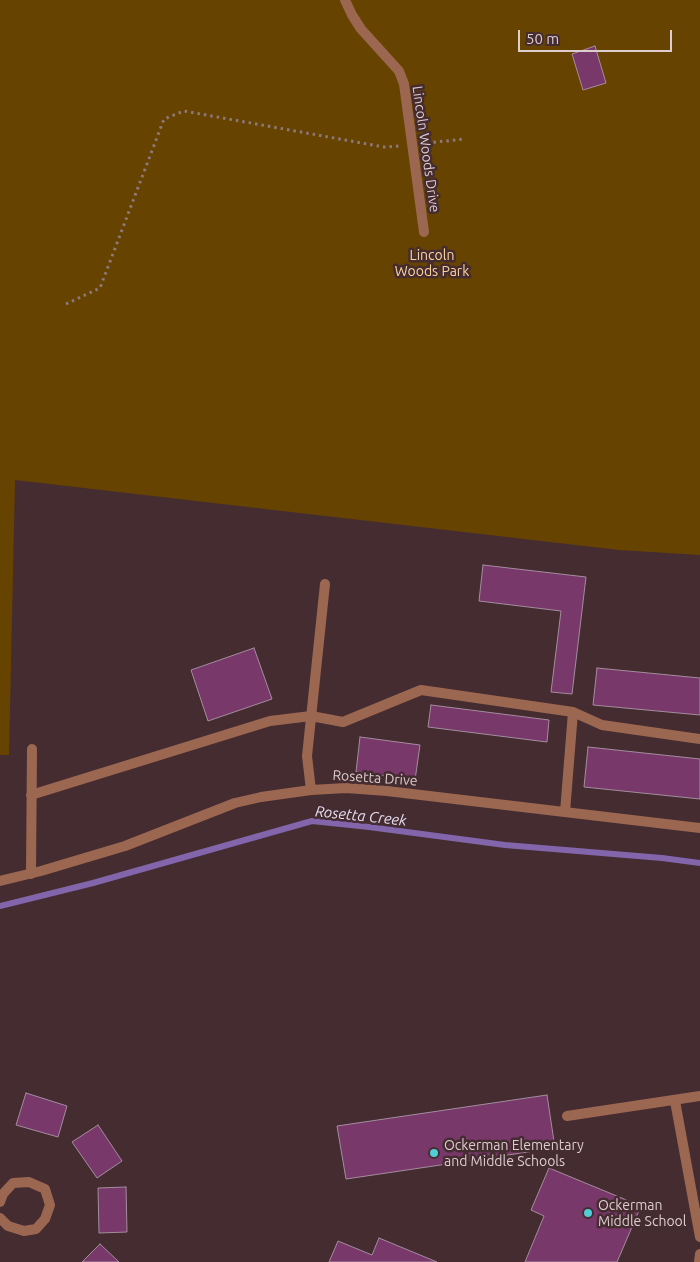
<!DOCTYPE html>
<style>
body{margin:0}
#map{position:relative;width:700px;height:1262px;overflow:hidden;background:#452c30;font-family:Ubuntu,sans-serif}
canvas{display:block}
.scale{position:absolute;left:518px;top:30px;width:154px;height:22px;box-sizing:border-box;border:2px solid #ddcdcf;border-top:0;padding-left:6px;font-size:15px;line-height:18px;white-space:nowrap;color:#ddcdcf;-webkit-text-stroke:4px #452c30;paint-order:stroke}
</style>
<div id="map">
<canvas width="700" height="1262"></canvas>
<div class="scale">50 m</div>
</div>
<script>
const ctx = document.querySelector('canvas').getContext('2d');
ctx.lineJoin = 'round';
function fillPath(path, color) {
  ctx.fillStyle = color;
  ctx.fill(path, 'evenodd');
}
function toPath(rows) {
  const path = new Path2D();
  for (const r of rows) {
    path.moveTo(r[0], r[1]);
    for (let i = 2; i < r.length; i += 2) path.lineTo(r[i], r[i + 1]);
  }
  return path;
}
function stroke(path, color, width, dash) {
  ctx.strokeStyle = color;
  ctx.lineWidth = width;
  ctx.lineCap = dash ? 'butt' : 'round';
  ctx.setLineDash(dash || []);
  ctx.stroke(path);
}
function write(font, color, halo, rows, align = 'center') {
  ctx.font = font + ' Ubuntu,sans-serif';
  ctx.lineWidth = 5;
  ctx.setLineDash([]);
  ctx.textBaseline = 'middle';
  ctx.strokeStyle = halo;
  ctx.fillStyle = color;
  for (const [text, x, y, turn = 0] of rows) {
    ctx.save();
    ctx.translate(x, y);
    ctx.rotate((+turn || 0) * Math.PI / 180);
    ctx.textAlign = isNaN(turn) ? turn : align;
    if (halo) ctx.strokeText(text, 0, 0);
    ctx.fillText(text, 0, 0);
    ctx.restore();
  }
}
fillPath(toPath([
 [0,0,700,0,700,555,619,550,15,480,9,755,0,755]
]), '#674300');
stroke(toPath([
 [0,906,93,883,312,821,369,827,505,845,662,858,700,863]
]), '#8365ac', 6);
const building = toPath([
 [595,46,606,83,583,90,572,54,595,46],
 [483,565,586,577,572,694,551,692,561,611,479,601,483,565],
 [254,648,272,699,208,721,191,670,254,648],
 [597,668,700,678,700,715,593,705,597,668],
 [431,705,549,720,547,742,428,727,431,705],
 [360,737,420,745,415,780,356,772,360,737],
 [588,747,700,759,700,799,584,787,588,747],
 [26,1093,67,1106,58,1137,16,1125,26,1093],
 [547,1095,555,1148,346,1179,337,1126,547,1095],
 [98,1125,122,1161,97,1178,72,1142,98,1125],
 [549,1168,641,1206,617,1262,525,1262,544,1216,531,1210,549,1168],
 [126,1187,127,1232,99,1233,98,1188,126,1187],
 [379,1238,437,1262,329,1262,338,1241,372,1255,379,1238],
 [100,1244,119,1262,82,1262,100,1244]
]);
fillPath(building, '#78386a');
stroke(building, '#a48d9e', 1);
stroke(toPath([
 [427,143,464,139],
 [66,304,100,288,164,119,184,111,384,147,399,146]
]), '#8d787b', 3, [2.5, 4]);
stroke(toPath([
 [311,790,307,756,325,584],
 [31,795,270,721,311,716,343,722,421,690,573,712,602,725,700,739],
 [565,812,573,712],
 [31,874,32,749],
 [675,1101,700,1237],
 [567,1116,700,1096],
 [699,1262,700,1254]
]), '#9c6751', 10);
stroke(toPath([
 [345,0,352,15,361,29,399,71,404,84,424,232],
 [0,881,41,871,125,846,235,803,261,797,311,790,346,788,387,791,700,828],
 [0,1202,3,1194,13,1183,29,1182,45,1189,50,1205,45,1219,36,1229,24,1231,8,1226,0,1218]
]), '#9c6751', 10);
for (const [x, y, r, color] of [
 [434,1153,5,"#52ccd5"],
 [588,1213,5,"#52ccd5"]
]) {
  const dot = new Path2D();
  dot.arc(x, y, r, 0, 2 * Math.PI);
  ctx.fillStyle = color;
  ctx.fill(dot);
  stroke(dot, '#452c30', 2);
}
write('14px', '#ddcdcf', '#452c30', [
 ["Lincoln Woods Drive",426,149,82],
 ["Rosetta Drive",375,778,4]
]);
write('14px', '#fbd49c', '#452c30', [
 ["Lincoln",432,255],
 ["Woods Park",432,271]
]);
write('14px', '#ddcdcf', '#452c30', [
 ["Ockerman Elementary",444,1145],
 ["and Middle Schools",444,1161],
 ["Ockerman",598,1205],
 ["Middle School",598,1221]
], 'left');
write('italic 15px', '#e6def2', '#452c30', [
 ["Rosetta Creek",361,816,6]
]);
</script>
